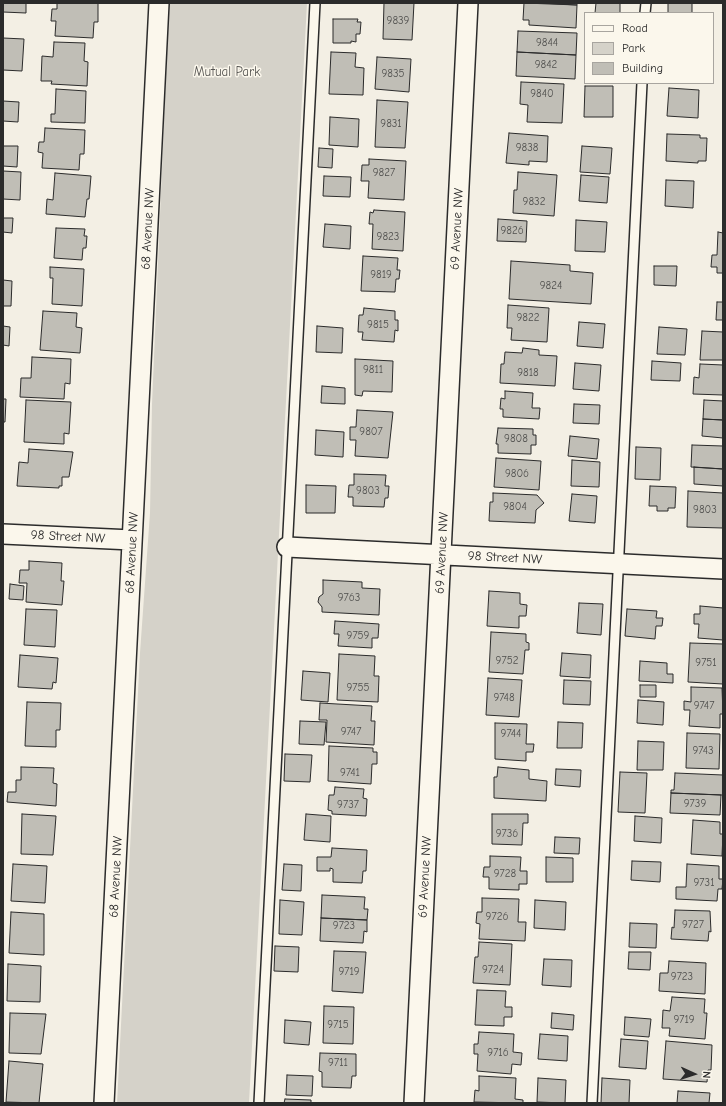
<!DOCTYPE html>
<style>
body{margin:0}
#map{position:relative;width:726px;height:1106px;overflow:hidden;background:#f3efe4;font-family:"Comic Neue",sans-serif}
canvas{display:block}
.frame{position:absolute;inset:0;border:4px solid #2b2b2b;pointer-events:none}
.legend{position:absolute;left:584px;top:12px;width:130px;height:72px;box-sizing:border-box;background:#fbf7ec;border:1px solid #a8a59f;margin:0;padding:5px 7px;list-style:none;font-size:12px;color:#2b2b2b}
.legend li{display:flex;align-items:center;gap:8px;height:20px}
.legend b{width:20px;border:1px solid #a8a59f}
.north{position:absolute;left:674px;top:1054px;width:40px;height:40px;-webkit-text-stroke:3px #fbf7ec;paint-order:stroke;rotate:93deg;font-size:11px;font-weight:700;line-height:16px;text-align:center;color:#2b2b2b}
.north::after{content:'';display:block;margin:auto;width:14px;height:18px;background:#2b2b2b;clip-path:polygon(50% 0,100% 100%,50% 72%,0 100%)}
</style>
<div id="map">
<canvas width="726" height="1106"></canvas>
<div class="frame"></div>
<ul class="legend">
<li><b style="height:5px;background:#fbf7ec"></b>Road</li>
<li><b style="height:11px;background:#d5d2c9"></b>Park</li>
<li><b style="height:11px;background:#c0beb6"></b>Building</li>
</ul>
<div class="north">N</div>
</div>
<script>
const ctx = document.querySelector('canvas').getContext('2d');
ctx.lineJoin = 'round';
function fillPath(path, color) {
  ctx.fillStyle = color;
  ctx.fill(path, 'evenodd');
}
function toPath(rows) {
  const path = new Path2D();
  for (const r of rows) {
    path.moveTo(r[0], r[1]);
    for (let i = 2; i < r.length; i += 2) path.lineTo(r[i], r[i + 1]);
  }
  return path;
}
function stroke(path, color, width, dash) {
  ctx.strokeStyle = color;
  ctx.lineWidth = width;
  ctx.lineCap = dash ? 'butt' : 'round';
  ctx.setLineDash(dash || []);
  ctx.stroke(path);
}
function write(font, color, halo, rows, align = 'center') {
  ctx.font = font + ' "Comic Neue",sans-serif';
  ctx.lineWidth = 3;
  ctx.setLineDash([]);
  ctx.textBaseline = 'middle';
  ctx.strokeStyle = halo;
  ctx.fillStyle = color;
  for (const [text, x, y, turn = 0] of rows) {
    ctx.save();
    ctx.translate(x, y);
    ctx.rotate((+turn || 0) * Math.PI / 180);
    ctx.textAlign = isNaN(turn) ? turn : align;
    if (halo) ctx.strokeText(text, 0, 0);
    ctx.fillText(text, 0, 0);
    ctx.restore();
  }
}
fillPath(toPath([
 [169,3,307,3,249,1103,117,1103,140,653,150,513,152,404]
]), '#d5d2c9');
const building = toPath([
 [3,3,26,3,26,13,3,12,3,3],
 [57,3,98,3,98,22,94,22,93,38,55,36,56,21,51,21,52,9,57,9,57,3],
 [384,3,414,3,412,40,383,39,384,3],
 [524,3,577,5,576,28,529,25,529,20,523,20,524,3],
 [540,3,577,3,577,5,540,3],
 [596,3,620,3,620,13,595,13,596,3],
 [668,3,692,3,692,13,668,13,668,3],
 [333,19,358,19,357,22,361,22,360,34,356,34,356,42,351,41,351,43,333,43,333,19],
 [518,31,577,33,576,55,517,52,518,31],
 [3,38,24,39,22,71,3,70,3,38],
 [54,42,85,43,84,61,88,62,87,86,51,84,52,81,41,81,42,56,53,57,54,42],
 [331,52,356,53,355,67,364,68,363,95,329,94,331,52],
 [517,52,576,55,575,79,516,76,517,52],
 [377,57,411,59,409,92,375,89,377,57],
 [521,82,564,84,562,123,527,122,528,105,520,104,521,82],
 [585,86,613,86,613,117,584,117,585,86],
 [669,88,699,90,698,118,667,116,669,88],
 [56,89,86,91,85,123,51,122,51,114,55,114,56,89],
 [377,100,408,102,405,148,375,147,377,100],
 [3,101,19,102,18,122,3,121,3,101],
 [330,117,359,119,358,147,329,145,330,117],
 [45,128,85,130,84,154,80,154,79,170,42,168,43,153,38,152,39,142,44,142,45,128],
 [509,133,548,136,547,162,529,161,529,165,506,163,509,133],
 [667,134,700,135,700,138,707,138,706,161,698,161,698,163,666,161,667,134],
 [3,146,18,146,17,167,3,166,3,146],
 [582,146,612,148,610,174,580,172,582,146],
 [319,148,333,149,332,168,318,167,319,148],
 [369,159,406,161,404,200,368,198,369,181,361,181,362,165,369,165,369,159],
 [3,171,21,172,20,200,3,199,3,171],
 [518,172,557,175,554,216,513,213,514,190,517,190,518,172],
 [55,173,91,176,89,199,87,199,85,217,46,214,47,199,53,200,55,173],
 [581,175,609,177,607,203,579,201,581,175],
 [324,176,351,177,350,197,323,196,324,176],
 [666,180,694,181,693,208,665,206,666,180],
 [374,210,405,212,403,251,372,249,373,224,369,224,370,212,373,213,374,210],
 [3,218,13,218,12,233,3,232,3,218],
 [498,219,527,221,526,242,497,241,498,219],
 [576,220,607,222,605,252,575,251,576,220],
 [325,224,351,226,350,249,323,247,325,224],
 [56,228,85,229,84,236,87,236,86,248,83,248,82,260,54,258,56,228],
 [718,232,723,233,723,273,717,273,717,267,711,267,712,255,717,255,718,232],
 [363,256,398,258,397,270,400,270,399,279,396,279,395,292,361,291,363,256],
 [511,261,570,265,570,271,593,273,591,304,509,299,511,261],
 [654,266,677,266,676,286,654,285,654,266],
 [50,267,84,269,82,306,52,304,53,278,50,278,50,267],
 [3,280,12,281,11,306,3,306,3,280],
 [717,302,723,302,723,320,716,320,717,302],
 [508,305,549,308,547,342,511,340,512,328,507,328,508,305],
 [364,308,395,311,395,320,398,320,398,331,395,330,394,342,362,340,363,332,358,332,359,315,363,315,364,308],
 [43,311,77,313,76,327,82,328,80,353,40,350,43,311],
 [579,322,605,324,603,348,577,346,579,322],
 [3,326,10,327,9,346,3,345,3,326],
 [317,326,343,328,342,353,316,352,317,326],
 [659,327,687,329,685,355,657,354,659,327],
 [702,331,723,332,723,360,700,360,702,331],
 [523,348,539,350,539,355,557,356,555,386,500,383,501,364,504,364,505,352,522,353,523,348],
 [32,357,71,359,70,384,65,383,64,399,20,397,21,378,31,378,32,357],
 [355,359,393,361,392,392,363,391,362,396,355,395,355,359],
 [652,361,681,363,680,381,651,380,652,361],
 [575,363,601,365,599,391,573,389,575,363],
 [700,364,723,365,723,395,693,394,694,377,699,378,700,364],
 [322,386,345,388,345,404,321,403,322,386],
 [505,391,533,393,532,408,540,408,539,419,503,417,503,409,500,409,501,398,505,399,505,391],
 [3,399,6,399,5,422,3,422,3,399],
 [26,400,71,402,69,434,64,433,64,444,24,442,26,400],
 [704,400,723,401,723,420,703,419,704,400],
 [574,404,600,405,599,424,573,423,574,404],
 [357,410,393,412,388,458,355,456,356,440,350,440,350,427,356,427,357,410],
 [703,419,723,420,723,438,702,436,703,419],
 [498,428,533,429,533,435,536,435,536,445,531,445,531,454,498,453,498,444,496,444,498,428],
 [316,430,344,432,343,457,315,455,316,430],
 [570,436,599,439,597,459,568,456,570,436],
 [692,445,723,446,723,469,691,467,692,445],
 [636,447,661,448,660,480,635,479,636,447],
 [29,449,73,452,69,477,62,477,62,486,59,486,59,488,17,486,19,462,28,463,29,449],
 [496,458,541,461,539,490,494,487,496,458],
 [572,460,600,462,599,487,571,486,572,460],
 [694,467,723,469,723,486,694,484,694,467],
 [354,474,386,475,385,486,389,486,388,498,385,498,384,507,353,506,353,497,348,497,349,485,354,485,354,474],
 [306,485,336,486,335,513,306,513,306,485],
 [650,486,676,487,675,508,668,508,668,511,657,511,657,506,649,506,650,486],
 [688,491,723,493,723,528,687,527,688,491],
 [493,493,537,495,544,503,536,510,535,523,489,521,490,502,493,502,493,493],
 [572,494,597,496,595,523,569,521,572,494],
 [29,561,62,563,61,581,64,581,62,605,26,602,27,583,19,583,20,570,29,570,29,561],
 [323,580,362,582,362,588,380,589,379,615,322,612,322,607,318,602,319,597,323,594,323,580],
 [10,584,24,586,23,600,9,599,10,584],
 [489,591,520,593,520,604,527,605,526,616,519,616,519,628,487,626,489,591],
 [579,603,603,604,601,635,577,633,579,603],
 [700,606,723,608,723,640,698,638,699,624,694,624,694,614,700,614,700,606],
 [26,609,57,610,55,647,24,645,26,609],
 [627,609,657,611,656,618,663,618,662,626,656,626,655,639,625,636,627,609],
 [335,621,379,624,378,638,372,638,372,648,338,646,339,634,334,634,335,621],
 [491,632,526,634,526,642,529,643,529,650,525,650,523,674,489,672,491,632],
 [690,643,723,644,723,684,688,682,690,643],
 [562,653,591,655,590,678,560,676,562,653],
 [339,654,375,656,374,676,379,676,378,702,337,700,339,654],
 [20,655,58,658,56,683,53,682,52,689,18,687,20,655],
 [640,661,667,663,667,674,673,674,673,683,639,681,640,661],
 [303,671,330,673,328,702,301,700,303,671],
 [488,678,522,680,519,717,486,715,488,678],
 [564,680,591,681,590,705,563,704,564,680],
 [640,685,656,685,656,697,640,697,640,685],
 [691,687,722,688,723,714,720,714,720,728,689,726,690,710,684,710,684,701,691,702,691,687],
 [638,700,664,702,663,725,637,723,638,700],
 [27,702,61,703,60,730,56,730,56,747,25,746,27,702],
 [320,703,372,706,371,721,375,721,374,745,326,742,327,720,319,720,320,703],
 [300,721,326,722,324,745,299,744,300,721],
 [558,722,583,723,582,748,557,748,558,722],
 [495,723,527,724,526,744,534,744,533,752,526,752,526,761,495,759,495,723],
 [687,733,720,734,719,769,686,768,687,733],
 [638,741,664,742,663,770,637,770,638,741],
 [329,746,373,748,373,752,377,752,377,764,372,764,371,784,328,781,329,746],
 [285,754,312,755,310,782,284,781,285,754],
 [21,767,54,768,53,783,57,784,56,806,7,802,8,792,16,792,16,780,21,780,21,767],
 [498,767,529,770,529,779,547,781,546,801,494,798,494,777,497,777,498,767],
 [556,769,581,770,580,787,555,785,556,769],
 [620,772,647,773,645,813,618,812,620,772],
 [675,773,723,775,723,795,671,793,671,790,674,790,675,773],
 [335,787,364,789,363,798,367,799,366,816,332,814,332,811,328,810,329,795,334,795,335,787],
 [671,793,721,795,720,815,670,813,671,793],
 [22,814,56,816,53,855,21,854,22,814],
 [306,814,331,816,330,842,304,840,306,814],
 [492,814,528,814,528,823,523,823,522,845,492,844,492,814],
 [635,816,662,818,661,843,634,841,635,816],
 [693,820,720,822,720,834,723,834,722,856,691,854,693,820],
 [555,837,580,838,579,854,554,853,555,837],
 [332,848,367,850,366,871,363,871,362,883,333,882,333,869,330,868,330,871,317,871,317,857,331,857,332,848],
 [490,856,521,857,520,871,527,871,527,884,519,884,519,890,489,889,489,877,483,877,484,867,490,867,490,856],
 [546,857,573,858,573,882,546,882,546,857],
 [632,861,661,862,660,882,631,880,632,861],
 [13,864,47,866,45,903,11,901,13,864],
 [284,864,302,865,301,891,282,890,284,864],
 [687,864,719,866,719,879,723,879,722,889,718,889,717,901,676,899,676,887,686,887,687,864],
 [322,895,365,897,364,909,368,909,367,920,321,918,322,895],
 [482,898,519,899,518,922,526,922,525,941,479,939,480,924,476,923,477,912,482,912,482,898],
 [280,900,304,902,302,935,279,934,280,900],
 [535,900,566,902,565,930,534,928,535,900],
 [675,910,710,911,711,932,709,931,708,941,671,939,672,927,674,928,675,910],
 [11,912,44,914,44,955,9,953,11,912],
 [321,918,367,920,367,932,364,931,363,943,320,941,321,918],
 [630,923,657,924,656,948,629,947,630,923],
 [479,942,512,944,510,985,473,983,475,957,478,957,479,942],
 [275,946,299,947,298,972,274,971,275,946],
 [334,951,366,952,363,993,332,991,334,951],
 [629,952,651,952,650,970,628,969,629,952],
 [544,959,572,960,571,987,542,985,544,959],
 [669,961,706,963,705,994,659,991,660,973,668,973,669,961],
 [8,964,41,966,40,1002,7,1001,8,964],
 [477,990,506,991,505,1007,512,1007,512,1017,504,1017,504,1026,475,1025,477,990],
 [672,997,705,999,704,1013,707,1013,705,1039,669,1036,670,1028,662,1028,663,1010,670,1011,672,997],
 [324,1006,354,1007,353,1044,323,1043,324,1006],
 [10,1013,46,1014,41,1054,9,1053,10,1013],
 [552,1013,574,1015,573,1030,551,1028,552,1013],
 [625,1017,651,1019,649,1037,624,1035,625,1017],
 [285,1020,311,1022,309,1045,284,1043,285,1020],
 [479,1032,514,1034,513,1052,522,1053,521,1065,512,1064,511,1074,477,1071,478,1054,474,1054,474,1044,478,1044,479,1032],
 [540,1034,568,1036,567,1061,538,1059,540,1034],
 [621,1039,648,1041,646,1069,619,1067,621,1039],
 [666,1041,712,1045,711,1070,708,1070,707,1082,663,1079,666,1041],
 [320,1053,356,1054,356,1076,352,1076,351,1088,322,1087,322,1072,319,1071,320,1053],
 [9,1061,43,1064,39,1103,6,1102,9,1061],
 [287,1075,313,1076,312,1096,286,1095,287,1075],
 [479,1076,516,1078,515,1099,523,1100,523,1103,474,1102,475,1090,479,1091,479,1076],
 [538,1078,566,1080,565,1103,537,1102,538,1078],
 [602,1078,630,1080,629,1103,601,1103,602,1078],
 [678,1091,710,1093,709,1103,677,1103,678,1091],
 [285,1099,311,1100,311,1103,284,1103,285,1099]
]);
fillPath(building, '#c0beb6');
stroke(building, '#2b2b2b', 1);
const lane = toPath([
 [645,13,646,3],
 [259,1103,315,3],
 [592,1103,642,83]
]);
const street = toPath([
 [3,534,132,540],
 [287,547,723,569],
 [104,1103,159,3],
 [414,1103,468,3]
]);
stroke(lane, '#2b2b2b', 12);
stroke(street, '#2b2b2b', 22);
stroke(lane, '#fbf7ec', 9);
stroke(street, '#fbf7ec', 19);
write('11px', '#50504e', null, [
 ["9839",398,21],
 ["9844",547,43],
 ["9842",546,65],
 ["9835",393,74],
 ["9840",542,94],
 ["9831",391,124],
 ["9838",527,148],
 ["9827",384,173],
 ["9832",534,202],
 ["9826",512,231],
 ["9823",388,237],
 ["9819",381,275],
 ["9824",551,286],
 ["9822",528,318],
 ["9815",378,325],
 ["9811",373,370],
 ["9818",528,373],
 ["9807",371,432],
 ["9808",516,439],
 ["9806",517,474],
 ["9803",368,491],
 ["9804",515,507],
 ["9803",705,510],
 ["9763",349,598],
 ["9759",358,636],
 ["9752",507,661],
 ["9751",706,663],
 ["9755",358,688],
 ["9748",504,698],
 ["9747",704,706],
 ["9747",351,732],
 ["9744",511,734],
 ["9743",703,751],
 ["9741",350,773],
 ["9739",695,804],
 ["9737",348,805],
 ["9736",507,834],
 ["9728",505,874],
 ["9731",704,883],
 ["9726",497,917],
 ["9727",693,925],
 ["9723",344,926],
 ["9724",493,970],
 ["9719",349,972],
 ["9723",682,977],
 ["9719",684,1020],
 ["9715",338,1025],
 ["9716",498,1053],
 ["9711",338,1063]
]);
write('13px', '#565552', '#fbf7ec', [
 ["Mutual Park",227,72]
]);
write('13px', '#2b2b2b', '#fbf7ec', [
 ["68 Avenue NW",148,229,-87],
 ["69 Avenue NW",457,229,-87],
 ["98 Street NW",68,537,3],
 ["68 Avenue NW",132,553,-87],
 ["69 Avenue NW",442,553,-87],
 ["98 Street NW",505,558,3],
 ["68 Avenue NW",116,877,-87],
 ["69 Avenue NW",425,877,-87]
]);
</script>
